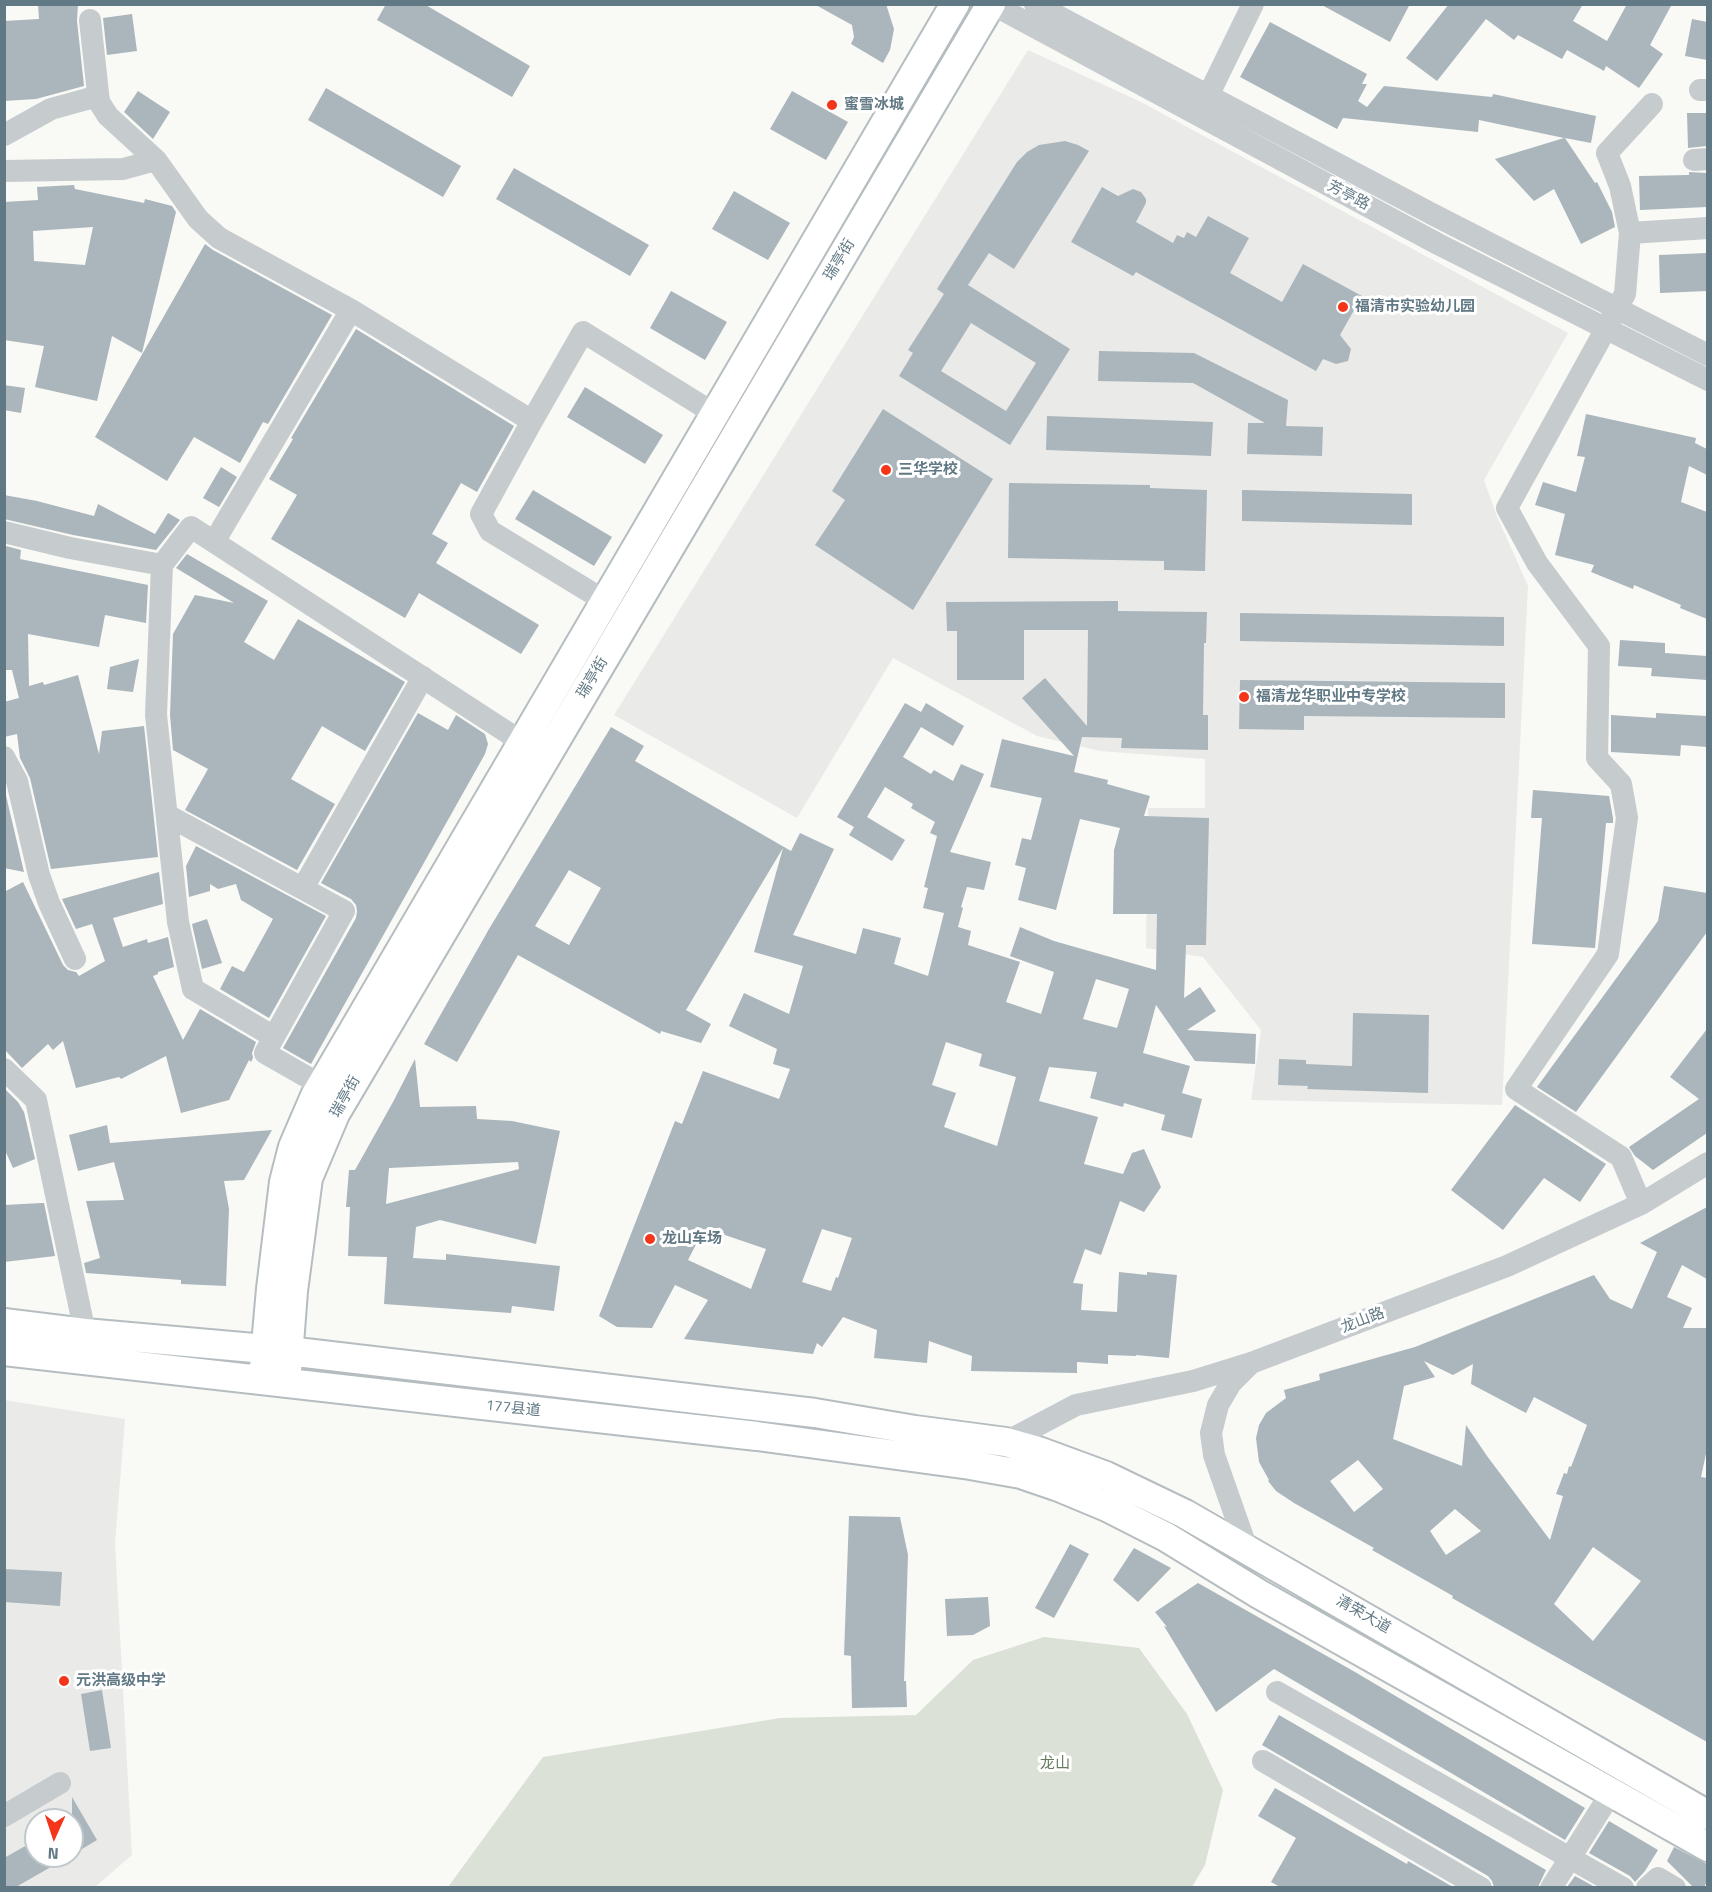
<!DOCTYPE html>
<meta charset="utf-8">
<style>
body{margin:0}
#map{position:relative;width:1712px;height:1892px;overflow:hidden;background:#f9f9f6;font-family:"Titillium Web",sans-serif}
canvas{display:block}
.frame{position:absolute;inset:0;border:6px solid #617984;pointer-events:none}
.north{position:absolute;left:24px;top:1808px;width:60px;height:60px;box-sizing:border-box;background:#fff;border:2px solid #c0c9ce;border-radius:50%;rotate:183deg;font-size:16px;font-weight:700;line-height:24px;text-align:center;color:#617984}
.north::after{content:'';display:block;margin:auto;width:21px;height:27px;background:#f5351a;clip-path:polygon(50% 0,100% 100%,50% 72%,0 100%)}
</style>
<div id="map">
<canvas width="1712" height="1892"></canvas>
<div class="frame"></div>
<div class="north">N</div>
</div>
<script>
const ctx = document.querySelector('canvas').getContext('2d');
ctx.lineJoin = 'round';
function fillPath(path, color) {
  ctx.fillStyle = color;
  ctx.fill(path, 'evenodd');
}
function toPath(rows) {
  const path = new Path2D();
  for (const r of rows) {
    path.moveTo(r[0], r[1]);
    for (let i = 2; i < r.length; i += 2) path.lineTo(r[i], r[i + 1]);
  }
  return path;
}
function stroke(path, color, width, dash) {
  ctx.strokeStyle = color;
  ctx.lineWidth = width;
  ctx.lineCap = dash ? 'butt' : 'round';
  ctx.setLineDash(dash || []);
  ctx.stroke(path);
}
function write(font, color, halo, rows, align = 'center') {
  ctx.font = font + ' "Titillium Web","Noto Sans SC",sans-serif';
  ctx.lineWidth = 6;
  ctx.setLineDash([]);
  ctx.textBaseline = 'middle';
  ctx.strokeStyle = halo;
  ctx.fillStyle = color;
  for (const [text, x, y, turn = 0] of rows) {
    ctx.save();
    ctx.translate(x, y);
    ctx.rotate((+turn || 0) * Math.PI / 180);
    ctx.textAlign = isNaN(turn) ? turn : align;
    if (halo) ctx.strokeText(text, 0, 0);
    ctx.fillText(text, 0, 0);
    ctx.restore();
  }
}
fillPath(toPath([
 [1028,50,1141,102,1568,333,1484,480,1496,514,1528,586,1502,1105,1251,1100,1261,1030,1203,957,1146,948,1148,808,1205,808,1205,759,1100,751,1037,736,893,658,797,818,614,715],
 [4,1400,125,1419,115,1543,132,1855,95,1887,5,1887],
 [36,1820,72,1820,72,1856,36,1856]
]), '#eaeae9');
fillPath(toPath([
 [1044,1637,1139,1648,1187,1714,1223,1790,1205,1865,1192,1887,448,1887,543,1757,780,1718,916,1715,973,1660]
]), '#dbe1d6');
fillPath(toPath([
 [38,4,78,4,77,21,84,86,36,99,4,101,4,21,39,19],
 [386,4,424,4,530,66,512,97,377,20],
 [814,4,886,4,894,29,890,50,883,63,851,44,854,37,852,25],
 [1320,4,1410,4,1390,42],
 [1449,4,1583,4,1573,21,1607,41,1627,4,1672,4,1650,45,1663,54,1639,88,1606,66,1604,71,1567,50,1562,59,1518,35,1514,40,1486,19,1437,81,1406,58],
 [132,14,137,51,107,55,103,18],
 [1692,19,1707,22,1707,60,1685,56],
 [1270,22,1367,74,1362,84,1367,84,1358,101,1367,107,1384,86,1492,97,1493,94,1596,116,1591,143,1565,138,1595,183,1597,182,1612,212,1615,227,1581,244,1554,189,1534,201,1495,159,1564,138,1479,120,1478,132,1343,118,1337,129,1240,77],
 [326,88,461,166,443,197,308,120],
 [138,91,170,112,153,139,124,112],
 [792,91,848,122,826,160,770,129],
 [1687,113,1707,113,1707,146,1688,148],
 [1065,141,1078,145,1089,151,1014,269,989,253,968,285,1070,349,1010,445,899,376,913,353,908,350,944,294,937,289,1017,162,1027,152,1039,145],
 [971,323,1036,363,1006,411,941,371],
 [514,168,649,245,630,276,496,199],
 [1689,172,1707,173,1707,207,1640,210,1639,176,1689,175],
 [74,185,75,189,144,203,145,199,172,206,176,212,142,353,112,336,97,401,35,387,44,346,4,340,4,202,38,200,37,187],
 [93,227,85,265,34,261,33,231],
 [1102,187,1118,196,1133,189,1141,192,1146,199,1146,203,1136,222,1173,243,1177,235,1184,238,1187,232,1196,237,1208,216,1249,238,1230,273,1282,302,1303,264,1362,296,1340,335,1351,349,1348,361,1336,364,1323,359,1316,371,1136,272,1133,276,1071,242],
 [734,191,790,223,768,260,712,229],
 [205,244,213,250,332,315,268,424,263,422,240,463,194,437,167,481,95,437],
 [1707,253,1707,291,1660,293,1659,255],
 [671,291,727,322,705,360,650,328],
 [356,329,514,426,477,492,461,483,432,534,448,543,436,563,539,625,521,654,419,593,405,618,271,539,297,495,269,479,293,439,291,438],
 [1099,351,1194,353,1288,400,1286,426,1323,427,1322,456,1247,454,1248,423,1265,423,1193,383,1098,381],
 [4,385,25,388,21,413,4,410],
 [585,387,663,435,645,464,567,417],
 [883,409,993,479,913,610,815,545,845,500,832,491],
 [1586,414,1696,438,1695,443,1707,449,1707,475,1689,466,1681,502,1707,512,1707,619,1680,608,1681,605,1634,585,1633,589,1591,572,1594,565,1555,555,1565,514,1535,505,1543,482,1576,492,1585,457,1577,456],
 [1047,416,1213,422,1211,456,1046,450],
 [221,467,237,477,219,507,203,498],
 [1009,483,1150,485,1150,488,1207,490,1205,571,1164,570,1164,561,1008,558],
 [533,490,612,537,594,566,515,519],
 [1242,490,1412,494,1412,525,1242,521],
 [4,495,37,501,94,516,98,504,155,534,168,513,180,520,156,550,73,535,4,519],
 [6,546,21,550,20,559,148,585,146,623,105,615,99,647,28,634,29,686,43,682,44,685,78,675,99,754,102,731,144,726,158,857,51,869,30,778,20,758,17,734,4,737,4,702,19,698,12,670,4,670,4,555],
 [187,554,268,601,244,642,274,660,298,619,405,682,365,751,322,726,291,779,335,804,297,870,185,810,208,769,173,750,170,715,173,634,195,595,234,603,176,568],
 [1118,601,1118,611,1207,612,1206,643,1204,643,1203,715,1208,715,1208,750,1121,748,1122,738,1082,737,1074,772,1108,780,1107,784,1150,796,1144,816,1209,818,1206,945,1186,945,1184,998,1200,987,1216,1011,1187,1030,1256,1034,1255,1064,1195,1061,1156,1005,1143,1053,1190,1066,1182,1093,1202,1099,1192,1138,1161,1130,1165,1115,1124,1103,1123,1107,1090,1098,1097,1072,1049,1067,1039,1101,1098,1117,1084,1164,1123,1174,1132,1153,1144,1149,1161,1187,1144,1212,1120,1201,1101,1255,1085,1249,1073,1283,1083,1284,1081,1310,1117,1312,1119,1272,1147,1275,1147,1272,1177,1275,1169,1358,1136,1355,1136,1356,1108,1355,1108,1364,1077,1362,1077,1373,971,1371,972,1356,929,1341,927,1363,874,1358,877,1330,843,1317,822,1347,817,1343,813,1354,684,1339,708,1300,675,1285,652,1328,617,1327,599,1316,675,1121,682,1124,703,1071,779,1099,790,1069,773,1064,777,1049,729,1026,744,993,789,1014,803,966,754,952,783,848,686,1010,711,1024,701,1043,661,1031,660,1034,518,955,457,1062,424,1044,489,929,611,727,644,746,635,761,791,851,800,833,834,849,793,935,856,954,863,928,901,938,894,964,928,976,944,913,923,908,928,888,924,887,937,836,930,833,935,822,911,808,913,804,885,787,867,817,905,840,892,861,849,835,854,827,837,817,905,703,921,712,926,703,964,726,953,746,921,727,903,757,931,774,934,770,953,781,961,764,984,774,950,852,991,862,984,890,967,887,961,907,963,908,958,927,971,931,968,945,1020,962,1006,1002,1041,1014,1054,972,1010,956,1020,927,1054,941,1156,970,1157,914,1113,914,1114,850,1120,828,1080,819,1056,910,1018,900,1026,868,1015,865,1022,838,1031,840,1042,798,990,787,1002,739,1074,756,1022,698,1045,678,1087,726,1088,630,1024,630,1024,680,957,680,957,631,947,631,946,602],
 [569,870,601,888,569,945,535,926],
 [1096,979,1129,989,1117,1028,1083,1019],
 [946,1042,982,1054,979,1066,1016,1077,997,1146,944,1127,956,1093,932,1085],
 [822,1229,852,1238,838,1278,836,1277,831,1291,802,1282],
 [703,1231,717,1237,719,1233,766,1249,751,1289,688,1260],
 [1240,613,1504,617,1504,646,1240,641],
 [1620,640,1665,643,1665,653,1707,656,1707,680,1651,676,1652,668,1618,666],
 [139,659,133,692,107,689,110,667],
 [1240,680,1505,683,1505,718,1304,716,1304,730,1239,729],
 [418,713,448,730,456,715,485,734,488,744,485,754,311,1064,283,1048,356,918,357,911,356,905,351,899,321,883],
 [1656,713,1707,716,1707,747,1681,745,1680,756,1611,752,1611,715,1656,718],
 [4,787,24,872,4,868],
 [1533,790,1609,796,1613,818,1613,823,1606,823,1595,948,1532,944,1542,818,1531,818],
 [196,846,326,916,269,1018,220,989,232,966,244,972,273,919,241,900,236,884,218,889,210,884,210,891,189,897,186,866],
 [159,872,163,904,113,918,123,947,147,939,148,943,168,937,174,967,158,972,158,974,153,976,183,1040,200,1009,256,1042,252,1053,253,1058,251,1062,249,1060,229,1100,181,1113,166,1056,121,1079,119,1077,76,1088,63,1041,53,1050,48,1044,22,1068,4,1049,4,892,23,882,63,965,68,970,76,972,79,976,105,961,92,924,76,929,62,899],
 [1664,886,1707,893,1707,932,1576,1112,1537,1087,1658,921],
 [207,919,222,963,202,969,192,924],
 [1353,1013,1429,1015,1428,1093,1307,1089,1308,1086,1278,1085,1279,1059,1306,1060,1306,1064,1352,1066],
 [1707,1029,1707,1133,1653,1170,1635,1156,1629,1147,1699,1099,1670,1077],
 [415,1059,420,1107,476,1106,477,1119,512,1121,560,1131,536,1244,440,1220,416,1227,413,1258,446,1260,446,1254,560,1266,554,1311,512,1306,511,1313,384,1304,387,1257,348,1256,350,1207,346,1207,349,1170,355,1170,393,1102],
 [518,1162,519,1169,386,1204,389,1168],
 [4,1088,18,1102,24,1112,35,1159,13,1168,4,1148],
 [1515,1105,1606,1164,1580,1202,1544,1178,1503,1230,1451,1190],
 [107,1125,110,1143,272,1130,244,1180,224,1181,229,1209,226,1286,181,1284,181,1280,86,1273,84,1263,100,1258,86,1201,124,1200,114,1162,78,1171,69,1135],
 [42,1203,44,1203,55,1256,4,1262,4,1205],
 [1707,1207,1707,1279,1682,1265,1667,1297,1692,1308,1683,1328,1707,1328,1707,1449,1701,1477,1707,1478,1707,1742,1452,1598,1453,1596,1372,1550,1374,1548,1294,1503,1276,1491,1268,1481,1269,1480,1259,1462,1256,1438,1259,1425,1266,1413,1286,1398,1284,1390,1320,1380,1319,1374,1415,1347,1594,1275,1610,1299,1632,1309,1657,1252,1640,1243],
 [1424,1361,1453,1375,1473,1364,1471,1384,1526,1413,1534,1397,1587,1425,1571,1467,1569,1466,1567,1474,1564,1473,1556,1494,1563,1496,1550,1540,1487,1456,1466,1425,1462,1466,1393,1439,1404,1386,1435,1377],
 [1358,1460,1383,1489,1354,1512,1330,1481],
 [1455,1509,1481,1531,1446,1555,1430,1531],
 [1593,1547,1641,1581,1593,1641,1554,1604],
 [849,1516,900,1517,908,1555,904,1681,906,1681,907,1707,852,1708,851,1656,844,1655],
 [1070,1544,1089,1554,1054,1618,1035,1608],
 [1134,1548,1171,1568,1138,1602,1113,1580],
 [4,1569,62,1572,60,1606,4,1602],
 [1198,1583,1355,1672,1585,1808,1565,1840,1274,1669,1216,1712,1164,1626,1167,1627,1155,1612],
 [988,1597,990,1626,973,1635,947,1636,945,1599],
 [102,1690,111,1748,90,1751,81,1694],
 [1279,1715,1546,1870,1538,1887,1494,1887,1492,1881,1488,1876,1262,1745],
 [1275,1788,1407,1864,1408,1861,1453,1887,1280,1887,1271,1882,1296,1838,1258,1816],
 [72,1797,97,1840,72,1855],
 [1609,1821,1658,1850,1645,1871,1635,1882,1630,1876,1589,1853],
 [36,1840,36,1856,70,1856,16,1887,4,1887,4,1858],
 [1674,1847,1707,1864,1707,1882,1704,1887,1693,1887,1667,1861],
 [1575,1876,1595,1887,1567,1887]
]), '#aab6bb');
const major = toPath([
 [4,1323,85,1333,288,1351,815,1413,915,1430,1006,1442,1038,1451,1106,1476,1185,1514,1708,1815],
 [4,1351,757,1436,970,1465,1021,1474,1059,1487,1107,1507,1166,1537,1259,1594,1708,1847],
 [264,1367,271,1289,284,1182,293,1147,315,1096,955,4],
 [287,1370,293,1291,308,1178,335,1114,991,4]
]);
stroke(major, '#b6bdc0', 32);
stroke(toPath([
 [992,4,1438,244,1708,380],
 [1035,4,1434,215,1708,355],
 [90,20,99,102,108,116,156,160],
 [1700,90,1708,90],
 [1208,96,1253,4],
 [4,135,51,109,98,96],
 [1694,160,1708,159],
 [4,171,123,169,156,160,198,219,219,238,351,310,214,542],
 [1630,233,1708,228],
 [351,310,532,421,583,332,715,414],
 [532,421,481,514,490,531,605,601],
 [4,532,70,548,162,565],
 [4,757,17,781,39,875,49,903,75,959],
 [167,815,344,911,265,1053,321,1085],
 [303,888,423,677],
 [274,1037,193,989,178,922,156,715,162,565,191,527,522,742],
 [4,1069,36,1100,85,1333],
 [1641,1204,1621,1157,1516,1089,1608,954,1627,818,1621,784,1597,758,1599,646,1537,563,1507,508,1625,294,1630,233,1620,186,1607,153,1652,104],
 [1006,1442,1076,1405,1193,1381,1251,1363,1507,1266,1641,1204,1708,1163],
 [1247,1549,1214,1455,1211,1433,1218,1405,1231,1383,1249,1365],
 [1277,1692,1623,1888],
 [1263,1761,1481,1888],
 [4,1816,60,1783],
 [1551,1888,1611,1793],
 [1647,1888,1658,1878,1675,1888]
]), '#c6cbce', 22);
stroke(major, '#fff', 28);
for (const [x, y, r, color] of [
 [832,105,6,"#f5351a"],
 [1343,307,6,"#f5351a"],
 [886,470,6,"#f5351a"],
 [1244,697,6,"#f5351a"],
 [650,1239,6,"#f5351a"],
 [64,1681,6,"#f5351a"]
]) {
  const dot = new Path2D();
  dot.arc(x, y, r, 0, 2 * Math.PI);
  ctx.fillStyle = color;
  ctx.fill(dot);
  stroke(dot, '#fff', 2);
}
write('bold 15px', '#617984', '#fff', [
 ["蜜雪冰城",844,105],
 ["福清市实验幼儿园",1355,307],
 ["三华学校",898,470],
 ["福清龙华职业中专学校",1256,697],
 ["龙山车场",662,1239],
 ["元洪高级中学",76,1681]
], 'left');
write('15px', '#617984', '#fff', [
 ["芳亭路",1348,196,28],
 ["瑞亭街",840,260,-59],
 ["瑞亭街",593,678,-59],
 ["瑞亭街",346,1097,-61],
 ["龙山路",1363,1321,-21],
 ["177县道",513,1409,6],
 ["清荣大道",1363,1615,30]
]);
write('15px', '#687a60', '#fff', [
 ["龙山",1055,1764]
]);
</script>
